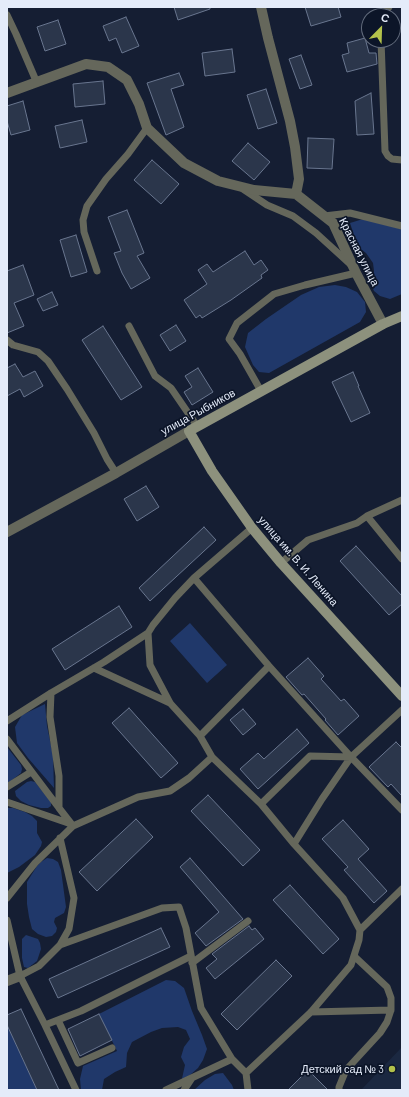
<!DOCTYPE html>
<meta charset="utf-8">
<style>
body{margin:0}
#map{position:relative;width:409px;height:1097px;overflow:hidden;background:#151e33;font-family:Barlow,sans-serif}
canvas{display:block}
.frame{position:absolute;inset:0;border:8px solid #e4ebf9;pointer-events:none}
.north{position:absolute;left:361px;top:8px;width:40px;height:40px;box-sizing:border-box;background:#0c1528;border:1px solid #626b7c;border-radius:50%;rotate:23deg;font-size:11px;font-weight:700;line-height:16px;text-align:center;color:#e4ebf9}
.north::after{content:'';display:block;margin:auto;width:14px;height:18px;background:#b3c24b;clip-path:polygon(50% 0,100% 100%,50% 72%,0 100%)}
</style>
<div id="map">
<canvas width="409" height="1097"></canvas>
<div class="frame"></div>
<div class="north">С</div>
</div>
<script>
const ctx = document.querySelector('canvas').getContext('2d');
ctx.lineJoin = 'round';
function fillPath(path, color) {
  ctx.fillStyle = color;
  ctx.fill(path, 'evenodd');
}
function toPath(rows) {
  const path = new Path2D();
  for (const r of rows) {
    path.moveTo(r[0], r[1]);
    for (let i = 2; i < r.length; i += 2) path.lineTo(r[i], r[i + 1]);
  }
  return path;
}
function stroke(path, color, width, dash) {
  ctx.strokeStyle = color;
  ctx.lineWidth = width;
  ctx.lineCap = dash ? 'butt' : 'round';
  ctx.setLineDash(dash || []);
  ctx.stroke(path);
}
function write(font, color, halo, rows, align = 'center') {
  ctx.font = font + ' Barlow,sans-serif';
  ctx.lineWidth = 3.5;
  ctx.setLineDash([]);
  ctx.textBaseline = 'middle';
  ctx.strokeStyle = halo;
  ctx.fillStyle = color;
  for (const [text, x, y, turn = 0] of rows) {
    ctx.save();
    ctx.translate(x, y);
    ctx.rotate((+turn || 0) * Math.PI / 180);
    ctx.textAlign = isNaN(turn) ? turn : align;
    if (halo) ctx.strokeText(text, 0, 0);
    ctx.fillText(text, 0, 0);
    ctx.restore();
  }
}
fillPath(toPath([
 [402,1047,402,1090,361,1090]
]), '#1b2841');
fillPath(toPath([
 [363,219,402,229,402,294,390,299,380,296,374,291,371,284,374,271,373,263,366,253,358,247,350,223],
 [335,285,346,287,357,292,365,302,366,312,360,322,269,373,259,372,253,365,245,347,248,333,266,319,301,295,319,287],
 [190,623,227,665,207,683,170,641],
 [45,704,47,726,53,755,54,788,28,758,17,743,15,727,22,715],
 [7,747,21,765,22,769,21,773,7,784],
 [31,781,35,782,51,802,51,806,48,808,41,808,29,805,21,801,16,796,15,791,27,782],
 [7,808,13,808,25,812,32,816,37,821,37,833,42,842,41,846,35,855,19,867,7,873],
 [47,858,53,859,58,862,61,870,66,907,64,913,55,918,54,922,57,928,56,932,52,936,46,937,38,934,32,929,29,917,27,904,27,882,37,866,41,862],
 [26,935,38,939,40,943,41,949,37,961,28,968,24,967,22,958,22,939],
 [166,980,175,981,184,988,192,1011,202,1035,207,1049,203,1060,198,1068,181,1083,185,1065,181,1057,184,1047,190,1039,186,1030,178,1027,162,1028,151,1032,132,1042,127,1053,126,1067,115,1072,104,1079,102,1090,81,1090,80,1079,83,1066,117,1051,99,1014],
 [7,1025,37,1090,7,1090],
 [223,1073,232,1085,234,1090,194,1090,205,1080,215,1074]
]), '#20386a');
const building = toPath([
 [174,7,210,7,210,9,178,20,174,7],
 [305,7,338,7,341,17,311,26,305,7],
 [126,17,139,46,122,53,116,38,109,41,103,26,126,17],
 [58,20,66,44,45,51,37,27,58,20],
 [365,38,369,53,376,53,377,64,347,72,342,55,349,53,347,43,365,38],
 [232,49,235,72,205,76,202,53,232,49],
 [301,55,312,85,300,89,289,59,301,55],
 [179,73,184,85,171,89,184,127,166,135,147,83,179,73],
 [103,81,105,104,75,107,73,84,103,81],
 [266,89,277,123,258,129,247,95,266,89],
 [371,93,374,134,357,135,355,101,371,93],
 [23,101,30,130,11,135,7,121,7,106,23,101],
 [82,120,87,142,60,148,55,126,82,120],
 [308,138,334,139,332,169,307,168,308,138],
 [248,143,270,162,254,180,232,161,248,143],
 [152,160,179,184,161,204,134,180,152,160],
 [127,210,144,253,137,256,150,278,131,289,122,273,114,253,121,251,108,217,127,210],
 [76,235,87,272,71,277,60,240,76,235],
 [245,251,254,265,261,260,268,270,261,275,262,278,231,300,202,318,200,315,196,318,184,300,207,284,198,270,207,264,213,272,245,251],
 [23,265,34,295,14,303,24,326,7,333,7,271,23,265],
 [52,292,58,305,43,311,37,299,52,292],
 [176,325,186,341,170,351,160,335,176,325],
 [103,326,142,387,121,400,82,340,103,326],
 [15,364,23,377,35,371,43,386,24,397,20,389,7,396,7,368,15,364],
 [198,368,213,392,192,405,184,392,192,387,185,376,198,368],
 [353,372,359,386,358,386,370,413,351,422,332,382,353,372],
 [146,486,159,507,137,521,124,499,146,486],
 [204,527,216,540,150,601,139,588,204,527],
 [356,546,402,596,402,604,389,615,340,561,356,546],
 [119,606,132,627,65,670,52,649,119,606],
 [308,658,324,676,321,679,341,701,344,699,359,716,338,735,325,720,326,719,304,694,302,695,286,677,308,658],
 [129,708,178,763,161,778,112,723,129,708],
 [243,709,256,724,243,735,230,720,243,709],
 [297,729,309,743,258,789,240,769,258,753,264,759,297,729],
 [396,742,402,748,402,796,391,784,388,787,369,767,396,742],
 [208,795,260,850,243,866,191,811,208,795],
 [136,819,153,837,97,891,79,872,136,819],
 [343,820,369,849,358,859,387,891,374,903,344,870,348,867,322,839,343,820],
 [190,858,243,919,206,946,195,933,219,912,180,867,190,858],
 [290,885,339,939,323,954,273,900,290,885],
 [249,926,252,930,255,928,264,939,215,979,206,968,217,959,212,954,249,926],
 [161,928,170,947,58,998,49,979,161,928],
 [276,960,292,976,237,1030,221,1014,276,960],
 [21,1009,59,1090,37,1090,7,1025,7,1015,21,1009],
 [99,1014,112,1040,80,1056,68,1029,99,1014],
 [308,1070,328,1090,288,1090,308,1070]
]);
fillPath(building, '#2b364b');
stroke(building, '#69768f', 1);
stroke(toPath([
 [7,15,16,34,37,83],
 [382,16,389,7],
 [381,40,385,151,388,156,392,159,402,160],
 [243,189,267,205,293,216,316,233,350,264],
 [324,216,350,213,402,226],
 [97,271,84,232,83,220,87,206,106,179,128,154,147,128],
 [129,326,155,376,171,388,197,426],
 [7,340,13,345,38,352,48,361,67,389,94,433,107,459,116,473],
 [261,391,240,354,229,339,237,323,274,294,305,285,356,273],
 [367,516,402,559],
 [252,528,194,578,175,598,153,625,148,633,150,665,170,703,200,736,212,757,261,804,294,844],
 [281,563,308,540,357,523,367,516,402,500],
 [194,578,269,666,351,757,402,810],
 [94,668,170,703],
 [51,693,50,717,59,776,59,808,73,826],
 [7,721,51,693,104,662,148,633],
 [200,736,269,666],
 [7,739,59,808],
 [7,787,31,772],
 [7,802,71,824],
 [261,804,310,756,351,757],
 [7,898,35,863,73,826,138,797,170,791,189,778,212,757],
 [7,920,20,976,45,1025,81,1011,191,956],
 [360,930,402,889],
 [60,945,162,908,179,907,186,928,201,1008,232,1059,246,1073,311,1012,351,965,359,940,360,930,343,898,294,844,322,799,351,757,402,710],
 [192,963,248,921],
 [20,976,39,966,60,945,69,929,74,898,60,838],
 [311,1012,391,1010],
 [58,1020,78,1063,112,1048],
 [45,1025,76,1090],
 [246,1073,248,1090],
 [166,1090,232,1059],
 [184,1090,192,1078],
 [339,1090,339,1087,346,1070,380,1033,387,1022,391,1010,391,998,387,987,354,956]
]), '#65675b', 7);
stroke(toPath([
 [261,7,268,38,290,121,295,147,299,179,296,194],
 [7,93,86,64,108,67,127,80,139,104,147,128,184,163,218,181,254,190,296,194,333,223,356,273,383,324],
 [7,532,116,473,189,431],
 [7,981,20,976]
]), '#65675b', 10);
stroke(toPath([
 [402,316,383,324,189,431,212,471,252,528,281,563,402,696]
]), '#8d917d', 10);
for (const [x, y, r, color] of [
 [392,1069,4,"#b3c24b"]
]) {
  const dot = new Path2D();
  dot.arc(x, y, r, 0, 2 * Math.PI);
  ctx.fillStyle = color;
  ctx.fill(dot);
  stroke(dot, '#0c1528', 1.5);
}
write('11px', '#e4ebf9', '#0c1528', [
 ["Красная улица",359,252,63],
 ["улица Рыбников",198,412,-29],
 ["улица им. В. И. Ленина",298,561,49]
]);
write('11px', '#e4ebf9', '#0c1528', [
 ["Детский сад № 3",384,1069]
], 'right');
</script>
